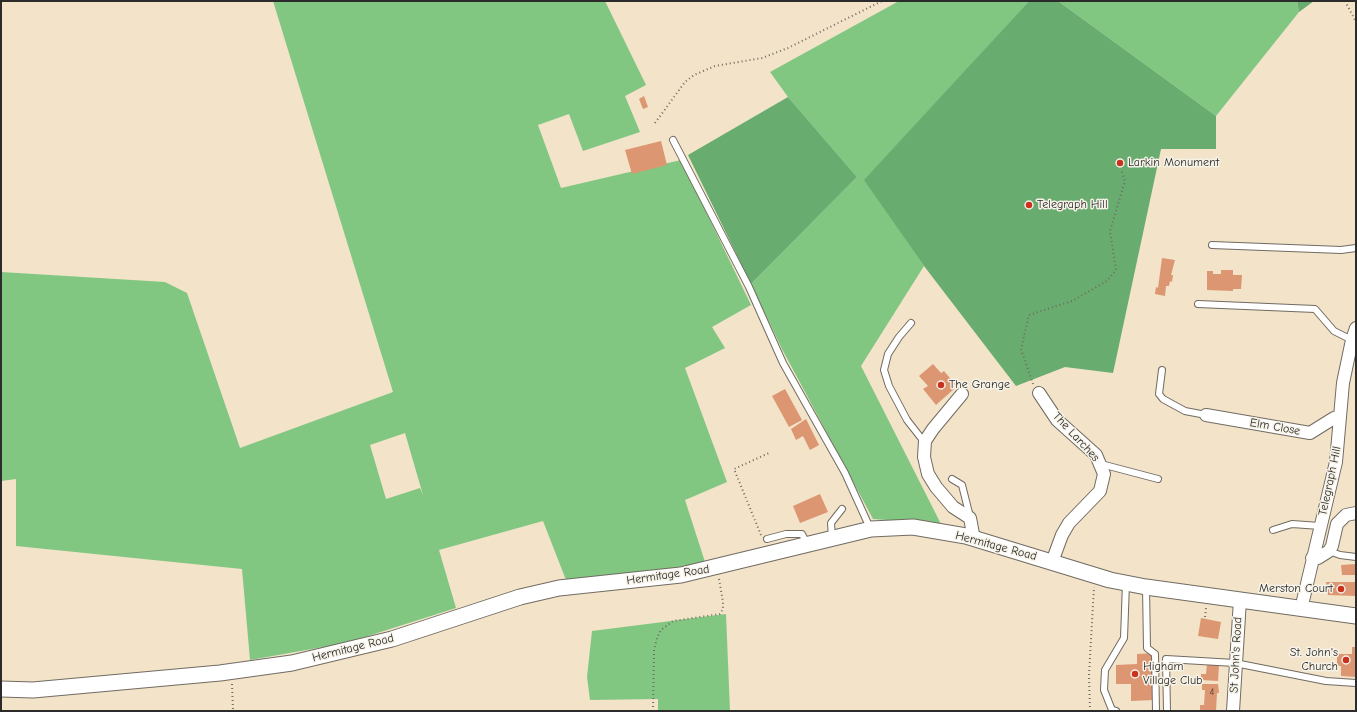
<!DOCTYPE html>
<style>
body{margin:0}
#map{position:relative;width:1357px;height:712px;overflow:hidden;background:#f2e3c9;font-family:"Comic Neue",sans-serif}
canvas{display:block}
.frame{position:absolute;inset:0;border:2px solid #2b2b2b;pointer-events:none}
</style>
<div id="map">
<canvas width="1357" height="712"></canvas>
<div class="frame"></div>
</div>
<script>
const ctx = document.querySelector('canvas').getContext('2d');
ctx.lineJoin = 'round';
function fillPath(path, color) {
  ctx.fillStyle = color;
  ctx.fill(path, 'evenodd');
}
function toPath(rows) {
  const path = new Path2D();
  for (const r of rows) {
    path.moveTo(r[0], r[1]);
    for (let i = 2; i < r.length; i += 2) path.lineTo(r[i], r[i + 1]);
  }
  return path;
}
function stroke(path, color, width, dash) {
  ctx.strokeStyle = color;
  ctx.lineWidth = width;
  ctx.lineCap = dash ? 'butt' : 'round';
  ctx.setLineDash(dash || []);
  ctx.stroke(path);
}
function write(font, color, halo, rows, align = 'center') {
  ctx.font = font + ' "Comic Neue",sans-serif';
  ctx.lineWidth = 3;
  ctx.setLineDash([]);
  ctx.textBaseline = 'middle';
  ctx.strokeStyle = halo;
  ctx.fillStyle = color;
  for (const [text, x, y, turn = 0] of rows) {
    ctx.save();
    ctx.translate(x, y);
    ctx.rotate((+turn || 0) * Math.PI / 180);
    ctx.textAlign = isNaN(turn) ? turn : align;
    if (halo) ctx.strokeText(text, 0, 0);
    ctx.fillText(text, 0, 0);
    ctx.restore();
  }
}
fillPath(toPath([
 [273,1,605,1,646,85,625,96,640,132,583,151,569,114,538,125,561,188,681,160,751,305,712,327,725,348,685,368,727,482,685,500,706,565,566,580,543,521,439,550,456,608,346,643,250,660,242,569,16,546,16,479,1,481,1,272,165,282,187,293,240,448,393,392],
 [405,433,423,495,420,488,386,499,370,445],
 [899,1,1029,1,865,180,924,266,861,366,941,524,873,519,782,349,751,284,857,177,788,97,770,72],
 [1058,1,1297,1,1299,12,1216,116],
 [726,614,730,711,658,711,658,699,590,700,587,677,592,631]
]), '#81c782');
fillPath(toPath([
 [1029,1,1058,1,1216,116,1216,149,1161,149,1113,373,1065,367,1016,386,924,266,864,180],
 [1297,1,1314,1,1299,12],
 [788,97,857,177,751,284,688,155]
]), '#68ac70');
fillPath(toPath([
 [644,96,648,107,643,109,639,99],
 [661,141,667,165,632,174,625,150],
 [1162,258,1175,260,1171,275,1173,275,1172,282,1170,281,1169,286,1166,286,1165,296,1155,294,1156,287,1158,288],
 [1221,270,1233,270,1233,275,1242,275,1241,289,1233,289,1233,291,1207,290,1207,271,1213,271,1213,274,1221,274],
 [933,364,941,373,944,371,955,384,952,387,954,389,936,405,923,389,928,386,919,376],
 [785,389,802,420,789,427,772,396],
 [806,419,819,445,810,450,803,436,796,440,791,429],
 [820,494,828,512,800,523,793,506],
 [1356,564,1356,575,1342,575,1341,565],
 [1326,582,1356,582,1356,596,1328,595],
 [1201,618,1221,622,1218,639,1198,636],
 [1352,647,1356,647,1356,677,1341,676,1341,666,1337,666,1337,654,1352,654],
 [1154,653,1154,700,1131,701,1131,684,1116,684,1116,665,1137,664,1137,654],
 [1207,664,1219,665,1218,681,1201,680,1201,674,1206,674],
 [1202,684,1218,684,1219,693,1217,693,1216,711,1200,711,1200,705,1204,705,1205,690,1202,690]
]), '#dc9672');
const service = toPath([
 [673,140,749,287,783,363,845,473,870,528],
 [1212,245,1341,250,1356,248],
 [1198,304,1315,309,1334,331,1352,340],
 [911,323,899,337,888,354,884,370,889,386,907,420,925,443],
 [1162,370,1159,394,1163,399,1185,411,1206,415],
 [1101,464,1158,479],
 [952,479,962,485,970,517],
 [1273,530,1292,524,1320,526],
 [832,538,831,523,842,509],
 [767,539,786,534,802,534,807,544],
 [1329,551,1340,555,1356,557],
 [1146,587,1147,648,1155,654,1156,711],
 [1116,711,1112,710,1104,690,1105,670,1124,638,1126,583],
 [1167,711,1166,659,1235,663,1326,681,1356,683]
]);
const minor = toPath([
 [1039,393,1057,420,1096,455,1104,474,1100,491,1069,523,1062,535,1052,562],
 [962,394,933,429,925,441,924,457,928,474,936,487,953,507,970,518,974,539],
 [1206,415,1310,433,1334,418,1340,418],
 [1312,558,1318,558,1329,551,1332,546,1337,524,1346,515,1356,513],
 [1301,609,1336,462,1343,383,1352,340,1356,328],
 [1233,711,1240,600]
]);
const tertiary = toPath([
 [1,689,33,690,220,673,292,663,392,639,520,597,559,588,681,575,871,529,913,527,966,536,1110,580,1146,587,1356,616]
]);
stroke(service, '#716b62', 8);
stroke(minor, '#716b62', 14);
stroke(tertiary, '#716b62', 17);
stroke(toPath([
 [1345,1,1356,22],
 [655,123,685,82,694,75,715,66,762,58,788,48,882,1],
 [1033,384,1021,349,1029,315,1072,301,1107,281,1116,270,1110,231,1125,181,1121,169],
 [761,535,734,469,769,453],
 [1205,617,1206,608],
 [232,684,233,711],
 [653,711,654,650,657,638,661,630,673,621,720,614,723,609,723,602,719,579],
 [1090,711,1089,675,1094,587]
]), '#716b62', 2, [1, 3]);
stroke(service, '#fff', 6);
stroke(minor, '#fff', 12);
stroke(tertiary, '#fff', 15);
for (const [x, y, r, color] of [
 [1120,163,4,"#c8321e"],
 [1029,205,4,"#c8321e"],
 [941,385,4,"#c8321e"],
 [1341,589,4,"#c8321e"],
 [1346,660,4,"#c8321e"],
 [1135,674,4,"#c8321e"]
]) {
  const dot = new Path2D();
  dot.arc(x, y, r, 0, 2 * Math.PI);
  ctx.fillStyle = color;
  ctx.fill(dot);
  stroke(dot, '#f7f3e8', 1.5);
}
write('10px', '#57463d', null, [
 ["4",1212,692]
]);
write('12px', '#2b2b2b', '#f7f3e8', [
 ["Larkin Monument",1128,163],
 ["Telegraph Hill",1037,205],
 ["The Grange",949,385],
 ["Merston Court",1333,589,"right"],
 ["St. John's",1338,653,"right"],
 ["Church",1338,667,"right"],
 ["Higham",1143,667],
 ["Village Club",1143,681]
], 'left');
write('12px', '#2b2b2b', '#f7f3e8', [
 ["Elm Close",1275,427,10],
 ["The Larches",1076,437,47],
 ["Telegraph Hill",1330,481,-78],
 ["Hermitage Road",996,546,15],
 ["Hermitage Road",668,575,-8],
 ["Hermitage Road",353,648,-14],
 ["St John's Road",1236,655,-87]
]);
</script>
